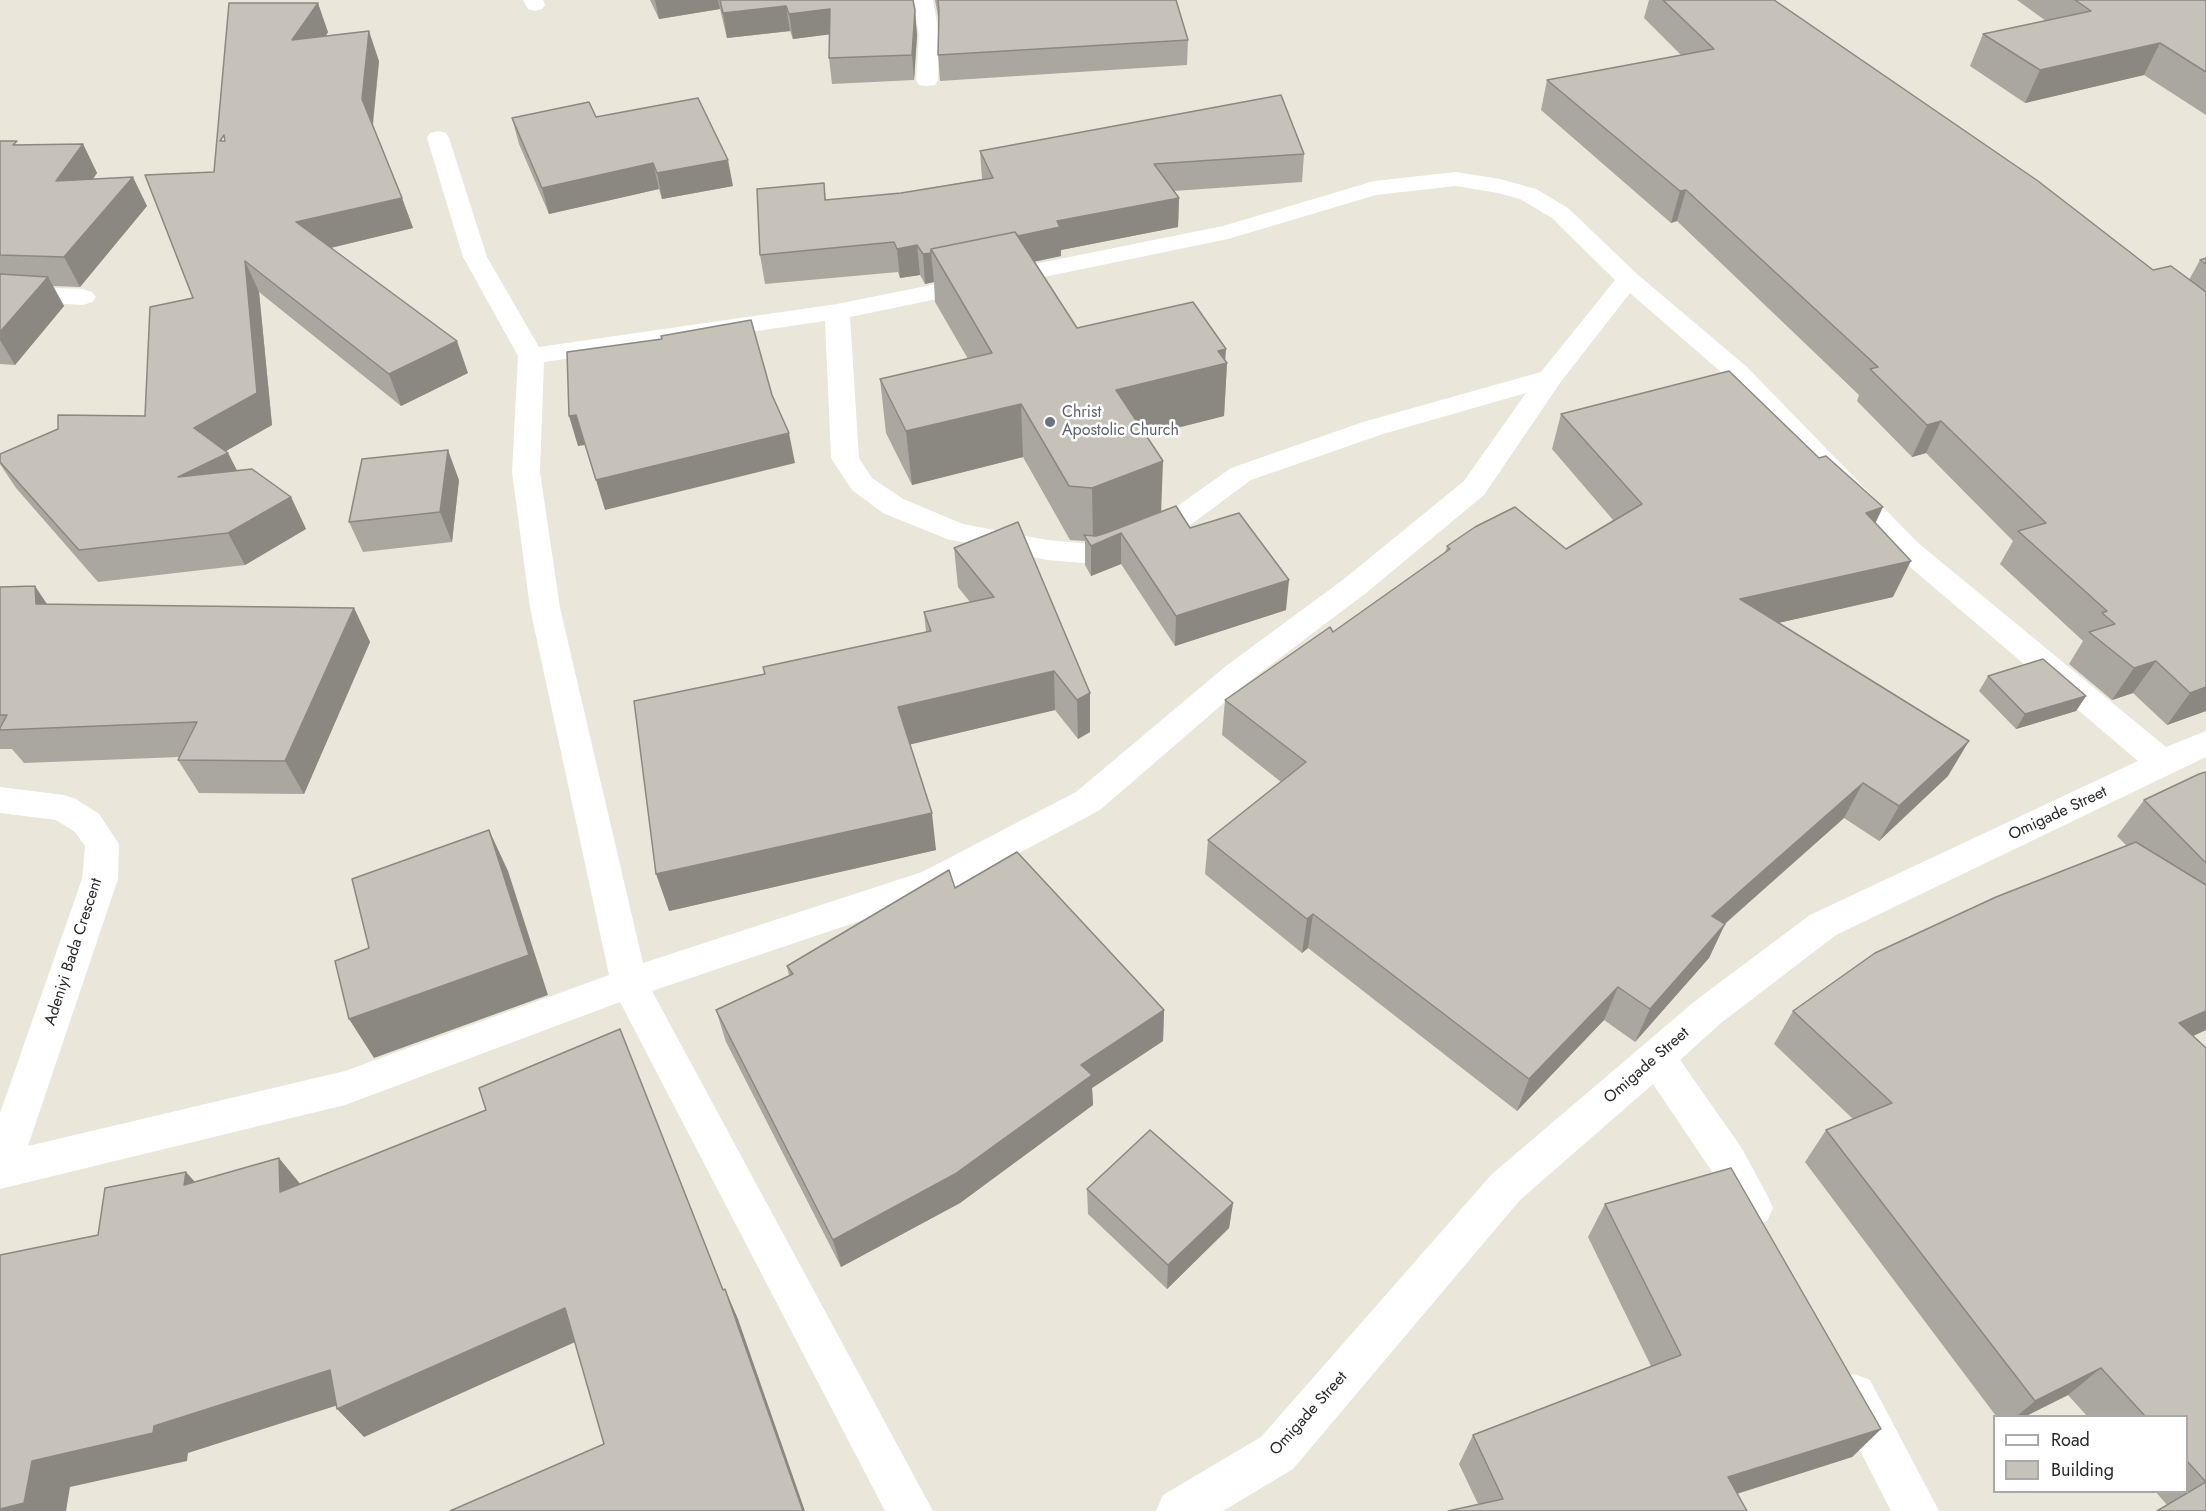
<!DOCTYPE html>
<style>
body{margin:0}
#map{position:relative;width:2206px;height:1511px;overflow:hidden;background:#ebe6da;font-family:Jost,sans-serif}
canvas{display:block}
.legend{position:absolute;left:1993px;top:1415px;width:195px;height:78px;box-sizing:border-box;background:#fff;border:2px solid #a9a9a9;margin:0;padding:8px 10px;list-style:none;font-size:18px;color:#282828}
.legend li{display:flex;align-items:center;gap:12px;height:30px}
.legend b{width:30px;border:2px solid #a9a9a9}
</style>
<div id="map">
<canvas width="2206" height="1511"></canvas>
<ul class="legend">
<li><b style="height:8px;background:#fff"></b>Road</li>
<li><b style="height:16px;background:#c6c2ba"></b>Building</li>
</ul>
</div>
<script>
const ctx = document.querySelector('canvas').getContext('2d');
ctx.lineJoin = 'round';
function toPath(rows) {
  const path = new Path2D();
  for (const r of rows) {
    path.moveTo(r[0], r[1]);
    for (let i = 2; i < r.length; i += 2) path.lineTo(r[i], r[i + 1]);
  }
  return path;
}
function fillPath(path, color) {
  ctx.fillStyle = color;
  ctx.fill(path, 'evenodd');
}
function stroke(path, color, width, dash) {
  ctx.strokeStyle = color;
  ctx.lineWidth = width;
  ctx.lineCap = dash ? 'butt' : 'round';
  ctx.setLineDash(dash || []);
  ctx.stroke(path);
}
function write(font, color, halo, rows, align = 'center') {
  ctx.font = font + ' Jost,sans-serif';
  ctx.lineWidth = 5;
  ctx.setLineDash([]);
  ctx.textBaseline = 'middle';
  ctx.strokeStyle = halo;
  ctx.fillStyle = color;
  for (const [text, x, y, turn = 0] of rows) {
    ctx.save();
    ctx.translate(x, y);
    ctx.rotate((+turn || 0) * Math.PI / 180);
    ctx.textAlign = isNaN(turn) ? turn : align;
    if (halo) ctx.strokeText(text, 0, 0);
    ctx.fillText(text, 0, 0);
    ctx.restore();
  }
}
fillPath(toPath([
 [523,0,543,0,545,5,542,9,535,11,528,9,523,0],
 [913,0,933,0,939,35,938,80,935,85,927,86,919,85,916,80,919,35,913,0],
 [438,131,446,133,449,138,487,257,539,347,837,304,1223,226,1374,181,1456,172,1500,179,1536,189,1568,208,1637,274,1747,367,1917,542,2166,747,2206,731,2206,757,1836,935,1721,1023,1680,1060,1741,1147,1767,1195,1773,1208,1767,1221,1753,1227,1739,1221,1713,1173,1653,1084,1520,1200,1293,1469,1223,1511,1156,1511,1163,1495,1261,1437,1492,1174,1695,1001,1810,915,2138,761,1897,556,1729,379,1630,293,1560,383,1484,495,1366,593,1248,682,1100,810,946,892,652,991,933,1511,885,1511,620,1002,345,1105,0,1189,0,1113,82,879,85,846,75,832,56,820,0,813,0,787,64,795,76,799,99,814,119,844,118,879,28,1146,345,1071,609,975,530,608,512,472,518,356,463,257,427,138,430,133,438,131],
 [1456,186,1498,193,1520,199,1552,218,1615,280,1541,372,1363,422,1231,468,1162,517,1093,544,1047,540,963,524,903,499,872,478,859,458,850,317,1228,239,1376,195,1456,186],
 [825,321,831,458,852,490,883,513,947,539,1047,560,1095,564,1105,561,1182,531,1251,480,1383,434,1526,393,1464,481,1344,579,1226,666,1076,792,922,872,643,963,560,608,540,472,544,362,825,321],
 [0,286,83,289,92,292,96,297,92,302,83,305,0,300,0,286],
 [1854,1374,1870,1380,1939,1511,1891,1511,1832,1396,1838,1380,1854,1374]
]), '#fff');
fillPath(toPath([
 [650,0,913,0,917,35,914,80,832,84,829,58,829,34,793,39,790,31,727,38,720,9,659,19],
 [935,0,1176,0,1188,40,1187,65,940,81,938,55,939,22],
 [1649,0,1774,0,2153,270,2189,280,2200,260,2206,258,2206,711,2167,725,2133,693,2112,700,2069,664,2083,641,2000,564,2013,541,1926,453,1912,457,1857,401,1859,395,1677,221,1671,223,1541,110,1547,80,1681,55,1644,18],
 [2017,0,2206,0,2206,115,2144,75,2025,103,1970,66,1983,34,2046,21],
 [229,3,328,32,326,36,379,61,373,126,402,198,413,228,331,248,468,373,401,406,259,292,272,425,226,451,228,453,237,471,291,497,306,529,245,565,98,582,16,488,0,464,0,454,145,416,193,298,214,172],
 [224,135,225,141,220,141],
 [596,117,733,186,662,199,659,189,549,214,519,144,512,118],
 [0,141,19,145,83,144,97,173,93,179,147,206,80,287,53,286,64,306,15,365,0,364],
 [980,151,1304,154,1302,182,1174,191,1179,198,1178,227,1061,250,1061,256,1034,262,1077,328,1225,361,1227,363,1224,416,1146,436,1161,512,1190,528,1286,610,1175,646,1121,564,1091,576,1085,565,1085,541,1070,540,1023,457,912,485,886,433,880,379,968,359,935,302,934,282,925,284,920,275,900,278,898,272,765,284,760,255,824,183,826,200,901,193,982,179],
 [1561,414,1876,523,1893,597,1778,623,1948,776,1879,841,1844,818,1725,924,1709,958,1635,1042,1604,1020,1517,1111,1308,948,1302,953,1205,874,1208,840,1281,782,1222,735,1225,700,1333,632,1445,553,1447,546,1566,549,1613,520,1552,449],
 [459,480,452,542,363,552,349,522],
 [954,548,1090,693,1090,732,1078,739,1055,710,910,744,936,850,669,911,926,632,924,612,970,602,958,587],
 [0,587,47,604,354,608,370,642,304,794,199,793,178,760,179,757,24,763,12,749,0,749],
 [1988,676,2086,696,2076,711,2016,729,1979,691],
 [2206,772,2206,1030,2193,1036,2206,1048,2206,1511,2167,1505,2155,1491,2187,1491,2187,1416,2087,1416,2068,1395,2026,1416,1996,1416,1805,1162,1826,1130,1853,1119,1774,1044,1793,1011,2127,846,2117,836,2144,800],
 [955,888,1164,1010,1163,1041,1092,1088,1093,1105,960,1203,841,1267,726,1042,716,1010,789,976,787,966],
 [1087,1189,1233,1203,1229,1228,1167,1289,1088,1214],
 [1605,1204,1881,1429,1852,1457,1737,1494,1478,1504,1459,1464,1473,1435,1651,1366,1588,1237]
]), '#aaa7a0');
fillPath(toPath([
 [655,0,718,0,720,9,659,19],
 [318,3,328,32,303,69,292,40],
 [786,6,790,31,727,38,723,13],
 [830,9,833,34,793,39,789,14],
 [915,10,917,35,914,80,912,55],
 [369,31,379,61,372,129,362,99],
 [2160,43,2144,75,2025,103,2040,70],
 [83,144,97,173,71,210,56,181],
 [728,160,733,186,662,199,657,173],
 [653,163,659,189,549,214,542,188],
 [133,177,147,206,80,287,64,257],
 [1686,190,1677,221,1671,223,1680,191],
 [402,198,413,228,309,253,296,222],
 [1179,198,1178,227,1061,250,1061,256,948,279,933,252,1057,221],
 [917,245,920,275,900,278,897,249],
 [931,253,934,282,925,284,923,254],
 [245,261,259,292,272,425,210,460,194,428],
 [48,277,64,306,15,365,0,340,0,332],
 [457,341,468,373,401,406,389,374],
 [1226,349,1225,363,1227,363,1224,416,1116,443,1116,390,1218,351],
 [1021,404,1023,457,912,485,906,431],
 [576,415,585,445,578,446,569,416],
 [1941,421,1926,453,1912,457,1927,425],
 [789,433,795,463,605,510,596,480],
 [448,450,459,480,452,542,440,512],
 [228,453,244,484,178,477],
 [1163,461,1161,515,1093,542,1092,488],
 [291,497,306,529,245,565,228,533],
 [1883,507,1866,543,1866,513],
 [1121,533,1121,564,1091,576,1091,546],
 [1911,561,1893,597,1725,635,1740,599],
 [1289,580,1286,610,1175,646,1176,616],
 [35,586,57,619,36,604],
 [354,608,370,642,304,794,285,761],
 [2156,661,2133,693,2112,700,2134,668],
 [1054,671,1055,710,904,746,898,707],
 [2206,687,2206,711,2167,725,2190,693],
 [1090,693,1090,732,1078,739,1077,700],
 [2086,696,2076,711,2016,729,2025,714],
 [1969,741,1948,776,1879,841,1899,806],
 [1863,783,1844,818,1696,949,1712,916],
 [932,813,936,850,669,911,656,874],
 [489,830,508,871,548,995,374,1058,349,1019],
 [1313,914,1308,948,1302,953,1307,919],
 [1725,924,1709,958,1635,1042,1650,1009],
 [1618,987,1604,1020,1517,1111,1529,1079],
 [1164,1010,1163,1041,1092,1088,1093,1105,960,1203,841,1267,833,1240,1081,1065],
 [2206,1011,2206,1030,2148,1056,2179,1023],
 [620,1029,634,1064,735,1320,723,1290],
 [279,1158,306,1191,280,1192],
 [186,1172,215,1204,184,1185],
 [1233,1203,1229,1228,1167,1289,1168,1265],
 [725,1289,738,1319,805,1511,803,1511],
 [565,1308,584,1338,364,1437,337,1409],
 [2101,1368,2068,1395,2026,1416,2017,1416,2035,1401],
 [330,1370,357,1399,188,1453,187,1461,70,1487,66,1511,0,1511,0,1509,32,1461,154,1426],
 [1881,1429,1852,1457,1704,1504,1728,1477]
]), '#8b8882');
const building = toPath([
 [720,0,913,0,915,10,912,55,829,58,830,9,789,14,786,6,723,13,720,0],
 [938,0,1176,0,1188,40,938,55,939,10,938,0],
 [1663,0,1774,0,2038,181,2153,270,2171,266,2206,292,2206,687,2190,693,2156,661,2134,668,2089,632,2115,624,2102,613,2107,611,2018,531,2046,523,1941,421,1927,425,1870,369,1878,367,1686,190,1680,191,1547,80,1714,49,1663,0],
 [2075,0,2206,0,2206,72,2160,43,2040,70,1983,34,2091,11,2075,0],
 [229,3,318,3,292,40,369,31,362,99,402,198,296,222,457,341,389,374,245,261,257,393,194,428,228,453,178,477,252,469,291,497,228,533,79,550,0,462,0,454,58,429,58,415,145,416,150,307,193,298,145,175,214,172,229,3],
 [224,135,225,141,220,141,224,135],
 [1281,95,1304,154,1154,164,1179,198,1057,221,1060,227,1018,236,1015,232,931,249,931,253,923,254,917,245,897,249,894,242,760,255,757,189,824,183,825,200,901,193,993,178,980,151,1281,95],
 [698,98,728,160,657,173,653,163,542,188,512,118,589,102,596,117,698,98],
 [0,141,17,141,13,145,83,144,56,181,133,177,64,257,0,255,0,141],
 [1015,232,1077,328,1193,302,1226,349,1218,351,1227,363,1116,390,1163,461,1092,488,1069,486,1021,404,906,431,880,379,992,353,931,249,1015,232],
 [2206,258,2206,264,2200,260,2206,258],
 [0,274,48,277,0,332,0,274],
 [751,320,772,395,789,433,596,480,576,415,569,416,567,352,662,339,661,336,751,320],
 [1729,371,1819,458,1826,456,1883,507,1866,513,1911,561,1740,599,1969,741,1899,806,1863,783,1712,916,1725,924,1650,1009,1618,987,1529,1079,1313,914,1307,919,1208,840,1306,762,1225,700,1330,627,1333,632,1450,549,1447,546,1475,527,1515,507,1566,549,1642,504,1561,414,1729,371],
 [448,450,440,512,349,522,362,459,448,450],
 [1176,506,1190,528,1239,513,1289,580,1176,616,1121,533,1091,546,1084,535,1096,536,1106,533,1176,506],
 [1018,522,1090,693,1077,700,1054,671,898,707,932,813,656,874,634,701,765,674,763,667,931,631,924,612,994,597,954,548,1018,522],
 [35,586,36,604,354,608,285,761,178,760,197,722,0,730,0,728,7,715,0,715,0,587,35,586],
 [2043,659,2086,696,2025,714,1988,676,2043,659],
 [2206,772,2206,863,2144,800,2199,774,2206,772],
 [489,830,529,955,349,1019,335,961,369,948,352,879,489,830],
 [2136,842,2206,885,2206,1011,2179,1023,2206,1048,2206,1482,2187,1461,2187,1416,2145,1416,2101,1368,2035,1401,1826,1130,1892,1103,1793,1011,1875,953,1996,897,2136,842],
 [1017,852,1164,1010,1081,1065,1092,1075,955,1174,833,1240,716,1010,793,974,787,966,949,870,955,888,1017,852],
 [620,1029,723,1290,725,1289,803,1511,450,1511,604,1444,565,1308,337,1409,330,1370,154,1426,153,1433,32,1461,24,1503,0,1509,0,1255,98,1235,105,1188,186,1172,184,1185,279,1158,280,1192,486,1110,479,1088,620,1029],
 [1150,1130,1233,1203,1168,1265,1087,1189,1150,1130],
 [1731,1168,1881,1429,1728,1477,1747,1511,1448,1511,1503,1499,1473,1435,1681,1355,1605,1204,1731,1168],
 [2206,1482,2206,1511,2157,1511,2206,1482]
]);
fillPath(building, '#c6c2ba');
stroke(building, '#8b8882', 1.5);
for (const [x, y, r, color] of [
 [1050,422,6,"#6b7280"]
]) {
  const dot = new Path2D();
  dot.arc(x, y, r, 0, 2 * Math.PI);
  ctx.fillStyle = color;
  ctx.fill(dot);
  stroke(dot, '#fff', 2);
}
write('16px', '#5b616d', '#fff', [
 ["Christ",1062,413],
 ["Apostolic Church",1062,431]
], 'left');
write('16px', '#282828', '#fff', [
 ["Omigade Street",2058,814,-25],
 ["Adeniyi Bada Crescent",74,952,-72],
 ["Omigade Street",1647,1066,-41],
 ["Omigade Street",1309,1414,-48]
]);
</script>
